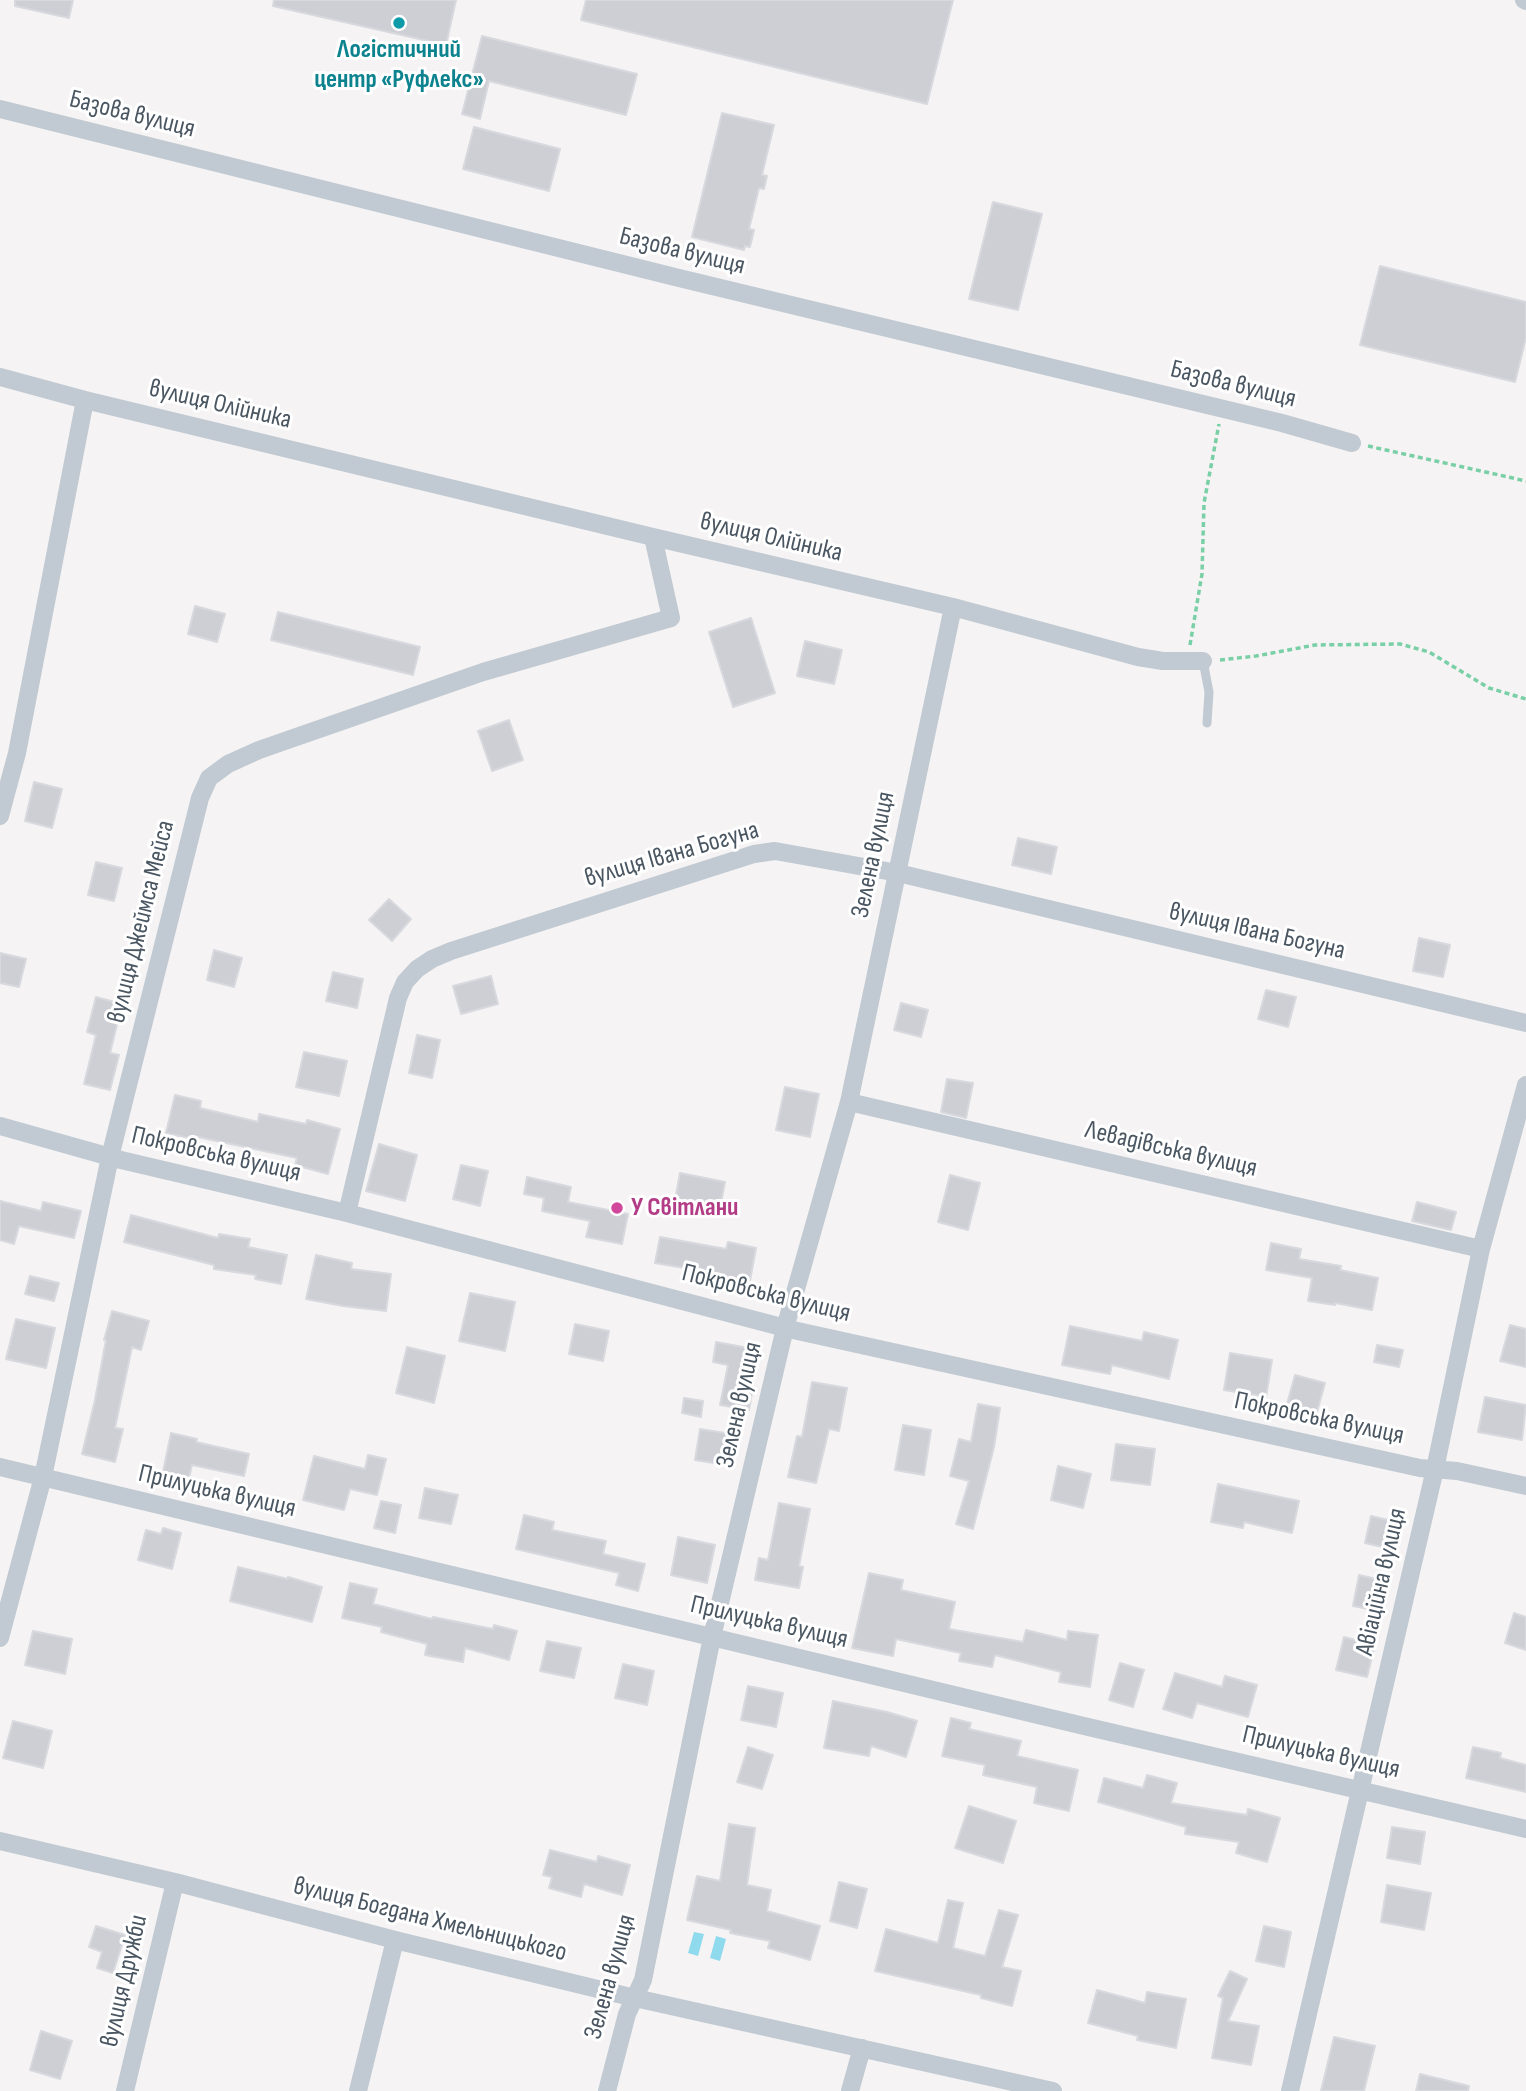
<!DOCTYPE html>
<meta charset="utf-8">
<style>
body{margin:0}
canvas{display:block;background:#f5f3f3}
</style>
<canvas width="1526" height="2091"></canvas>
<script>
const ctx = document.querySelector('canvas').getContext('2d');
ctx.lineJoin = 'round';
function fillPath(path, color) {
  ctx.fillStyle = color;
  ctx.fill(path, 'evenodd');
}
function toPath(rows) {
  const path = new Path2D();
  for (const r of rows) {
    path.moveTo(r[0], r[1]);
    for (let i = 2; i < r.length; i += 2) path.lineTo(r[i], r[i + 1]);
  }
  return path;
}
function stroke(path, color, width, dash) {
  ctx.strokeStyle = color;
  ctx.lineWidth = width;
  ctx.lineCap = dash ? 'butt' : 'round';
  ctx.setLineDash(dash || []);
  ctx.stroke(path);
}
function write(font, color, halo, rows, align = 'center') {
  ctx.font = font + ' "Sofia Sans Condensed",sans-serif';
  ctx.lineWidth = 6;
  ctx.setLineDash([]);
  ctx.textBaseline = 'middle';
  ctx.strokeStyle = halo;
  ctx.fillStyle = color;
  for (const [text, x, y, turn = 0] of rows) {
    ctx.save();
    ctx.translate(x, y);
    ctx.rotate((+turn || 0) * Math.PI / 180);
    ctx.textAlign = isNaN(turn) ? turn : align;
    if (halo) ctx.strokeText(text, 0, 0);
    ctx.fillText(text, 0, 0);
    ctx.restore();
  }
}
fillPath(toPath([
 [694,1932,704,1934,698,1956,688,1953],
 [716,1936,726,1939,720,1961,710,1958]
]), '#90daee');
const building = toPath([
 [15,0,73,0,69,18,15,6,15,0],
 [274,0,456,0,446,45,273,6,274,0],
 [586,0,953,0,927,104,581,20,586,0],
 [482,36,637,74,626,115,489,81,480,119,462,114,482,36],
 [722,113,774,125,762,175,767,176,764,189,759,188,749,229,754,230,750,247,745,246,744,250,692,237,722,113],
 [474,127,560,149,549,191,463,169,474,127],
 [993,202,1042,214,1018,310,969,299,993,202],
 [1380,266,1526,302,1526,338,1515,382,1360,345,1380,266],
 [195,606,225,614,217,642,188,634,195,606],
 [278,612,420,647,413,675,271,640,278,612],
 [751,618,775,693,733,707,709,632,751,618],
 [805,641,842,650,834,684,797,676,805,641],
 [509,720,523,760,492,771,478,731,509,720],
 [34,782,62,789,52,828,25,821,34,782],
 [1018,838,1057,847,1051,874,1012,865,1018,838],
 [96,862,122,868,114,901,88,895,96,862],
 [389,899,411,919,392,941,369,920,389,899],
 [1419,938,1450,945,1443,977,1413,971,1419,938],
 [214,950,242,958,234,987,207,980,214,950],
 [0,953,26,959,19,987,0,983,0,953],
 [333,972,363,979,357,1008,326,1001,333,972],
 [491,976,498,1004,461,1014,453,986,491,976],
 [1266,990,1296,997,1288,1027,1258,1019,1266,990],
 [96,997,122,1004,110,1053,119,1055,110,1090,84,1084,96,1035,87,1032,96,997],
 [901,1003,928,1010,921,1037,894,1030,901,1003],
 [417,1035,440,1040,432,1078,409,1073,417,1035],
 [304,1052,347,1061,339,1096,296,1087,304,1052],
 [947,1079,973,1083,966,1118,941,1112,947,1079],
 [785,1087,819,1094,810,1137,776,1130,785,1087],
 [175,1095,201,1101,200,1108,258,1122,259,1114,306,1124,307,1120,340,1129,328,1174,295,1165,297,1158,193,1136,193,1139,166,1133,175,1095],
 [379,1144,417,1155,405,1201,366,1191,379,1144],
 [461,1165,488,1171,480,1206,453,1199,461,1165],
 [680,1173,725,1182,720,1208,675,1200,680,1173],
 [950,1175,980,1183,968,1230,938,1222,950,1175],
 [527,1177,571,1187,568,1202,628,1214,622,1244,586,1237,590,1221,542,1211,544,1198,524,1194,527,1177],
 [0,1201,41,1211,43,1202,81,1211,74,1238,19,1226,14,1244,0,1240,0,1201],
 [1417,1202,1456,1212,1451,1230,1412,1221,1417,1202],
 [131,1215,218,1238,219,1234,250,1239,248,1247,287,1255,281,1284,255,1279,256,1275,214,1269,214,1265,124,1242,131,1215],
 [660,1237,726,1249,728,1242,756,1248,749,1286,720,1280,721,1274,655,1263,660,1237],
 [1271,1243,1301,1249,1299,1259,1341,1266,1340,1270,1378,1278,1372,1310,1335,1303,1335,1305,1308,1301,1312,1278,1266,1270,1271,1243],
 [316,1255,352,1263,351,1269,391,1274,386,1311,343,1306,306,1299,316,1255],
 [30,1276,59,1283,54,1301,25,1294,30,1276],
 [470,1293,515,1302,505,1351,459,1341,470,1293],
 [112,1311,149,1321,141,1350,132,1347,115,1428,123,1429,115,1462,82,1454,95,1400,106,1340,104,1340,112,1311],
 [16,1319,55,1328,46,1368,6,1359,16,1319],
 [575,1324,609,1331,603,1361,569,1354,575,1324],
 [1510,1325,1526,1329,1526,1367,1500,1361,1510,1325],
 [1070,1326,1142,1341,1144,1332,1178,1340,1169,1379,1112,1365,1110,1374,1062,1365,1070,1326],
 [716,1342,754,1349,748,1380,754,1381,749,1410,720,1405,728,1365,713,1362,716,1342],
 [1377,1345,1403,1350,1399,1367,1374,1362,1377,1345],
 [407,1347,445,1356,434,1403,396,1393,407,1347],
 [1230,1353,1272,1360,1266,1397,1224,1390,1230,1353],
 [1295,1375,1325,1383,1317,1412,1287,1404,1295,1375],
 [812,1382,847,1388,839,1431,829,1429,816,1483,788,1477,797,1436,802,1437,812,1382],
 [1485,1397,1526,1405,1522,1440,1478,1432,1485,1397],
 [684,1398,703,1401,701,1417,682,1413,684,1398],
 [978,1404,1000,1408,994,1447,973,1529,956,1524,969,1481,950,1476,959,1439,971,1442,978,1404],
 [903,1425,931,1430,924,1475,895,1470,903,1425],
 [700,1429,731,1434,726,1465,695,1460,700,1429],
 [171,1433,197,1439,196,1442,249,1454,244,1476,192,1465,189,1478,163,1472,171,1433],
 [1116,1444,1155,1449,1150,1485,1111,1480,1116,1444],
 [368,1455,386,1459,377,1495,350,1489,344,1510,303,1500,314,1456,365,1469,368,1455],
 [1058,1466,1091,1474,1083,1508,1051,1500,1058,1466],
 [1218,1484,1299,1501,1292,1533,1244,1522,1243,1528,1211,1522,1218,1484],
 [425,1488,458,1495,451,1524,419,1518,425,1488],
 [381,1501,401,1505,395,1533,374,1528,381,1501],
 [779,1503,810,1509,799,1566,803,1567,799,1588,755,1580,759,1558,768,1560,779,1503],
 [524,1515,554,1522,552,1530,606,1541,603,1554,645,1564,638,1591,616,1585,619,1573,516,1549,524,1515],
 [1371,1516,1401,1523,1395,1550,1365,1543,1371,1516],
 [163,1528,181,1533,172,1569,138,1560,146,1530,161,1534,163,1528],
 [678,1537,715,1545,707,1583,671,1575,678,1537],
 [238,1567,288,1579,288,1577,322,1587,312,1622,230,1601,238,1567],
 [869,1573,903,1580,901,1590,955,1602,949,1629,1023,1642,1026,1630,1067,1640,1068,1631,1098,1635,1090,1687,1059,1682,1061,1672,995,1655,992,1667,959,1661,961,1653,896,1639,893,1656,852,1648,869,1573],
 [1359,1575,1390,1582,1384,1612,1353,1606,1359,1575],
 [350,1583,377,1589,373,1604,432,1619,433,1617,493,1629,494,1625,517,1631,509,1660,465,1648,463,1662,425,1655,427,1644,381,1632,382,1627,342,1618,350,1583],
 [1514,1613,1526,1617,1526,1650,1505,1643,1514,1613],
 [33,1631,72,1639,65,1674,25,1665,33,1631],
 [1344,1637,1375,1645,1367,1677,1336,1670,1344,1637],
 [547,1641,581,1648,574,1678,540,1671,547,1641],
 [1120,1663,1144,1670,1133,1707,1109,1700,1120,1663],
 [623,1664,654,1671,647,1705,615,1698,623,1664],
 [1175,1673,1222,1687,1225,1676,1257,1685,1248,1717,1197,1703,1192,1718,1163,1709,1175,1673],
 [748,1686,783,1693,776,1727,741,1720,748,1686],
 [833,1701,887,1712,917,1721,906,1757,871,1746,869,1756,824,1748,833,1701],
 [951,1718,971,1723,969,1729,1021,1741,1017,1756,1078,1770,1069,1811,1034,1803,1037,1787,983,1775,985,1765,942,1756,951,1718],
 [13,1721,52,1731,43,1768,3,1758,13,1721],
 [748,1747,773,1755,762,1789,737,1782,748,1747],
 [1473,1747,1501,1753,1500,1758,1526,1765,1526,1792,1466,1778,1473,1747],
 [1147,1775,1177,1783,1171,1803,1247,1815,1248,1809,1280,1818,1267,1862,1236,1853,1239,1842,1185,1834,1186,1827,1098,1802,1104,1778,1143,1788,1147,1775],
 [969,1806,1016,1821,1003,1863,955,1848,969,1806],
 [729,1824,755,1828,747,1885,771,1890,767,1911,820,1926,810,1960,768,1948,770,1941,730,1933,731,1930,687,1920,697,1876,720,1881,729,1824],
 [1392,1827,1425,1832,1420,1864,1387,1858,1392,1827],
 [550,1850,597,1862,598,1856,630,1865,622,1895,584,1884,581,1897,549,1888,552,1877,543,1875,550,1850],
 [839,1882,867,1889,857,1928,830,1921,839,1882],
 [1387,1885,1431,1893,1424,1930,1381,1922,1387,1885],
 [948,1900,963,1903,953,1948,985,1956,999,1910,1018,1915,1002,1967,1021,1971,1012,2006,981,1998,981,1995,875,1971,886,1929,938,1943,948,1900],
 [96,1926,125,1935,113,1973,97,1968,102,1952,89,1947,96,1926],
 [1264,1926,1291,1932,1284,1967,1256,1961,1264,1926],
 [1230,1971,1247,1979,1228,2021,1259,2026,1251,2065,1212,2058,1223,1998,1218,1996,1230,1971],
 [1097,1990,1145,2003,1147,1992,1186,1999,1176,2048,1137,2040,1138,2036,1088,2023,1097,1990],
 [41,2031,72,2041,60,2079,30,2070,41,2031],
 [1334,2037,1375,2046,1364,2091,1321,2091,1334,2037],
 [1420,2074,1469,2086,1468,2091,1416,2091,1420,2074]
]);
fillPath(building, '#cdcfd5');
stroke(building, '#d7d9de', 2);
stroke(toPath([
 [1368,446,1526,481],
 [1190,645,1202,574,1204,503,1219,424],
 [1220,660,1256,656,1315,645,1400,644,1429,652,1489,688,1526,699]
]), '#7ad0a6', 3.5, [5, 3.5]);
stroke(toPath([
 [1203,661,1209,692,1207,723]
]), '#c1cad2', 9);
stroke(toPath([
 [1524,0,1526,1],
 [0,109,679,278,1282,423,1352,443],
 [0,377,85,400,653,537,953,607,1138,657,1163,661,1203,661],
 [0,816,17,753,85,400],
 [849,1102,1481,1249],
 [0,1126,121,1160,347,1213,793,1330,1420,1468,1457,1471,1526,1486],
 [347,1213,398,998,405,982,417,969,432,959,451,951,754,854,775,851,898,873,1526,1023],
 [0,1467,1084,1726,1526,1829],
 [0,1638,43,1477,110,1157,200,798,209,778,228,764,259,750,483,672,671,618,653,537],
 [0,1841,175,1882,395,1940,635,1998,1053,2091],
 [125,2091,175,1882],
 [358,2091,395,1940],
 [607,2091,627,2014,643,1980,712,1637,785,1328,849,1102,953,607],
 [850,2091,862,2048],
 [1290,2091,1435,1469,1481,1249,1526,1085]
]), '#c1cad2', 18);
for (const [x, y, r, color] of [
 [399,23,7,"#0f9aa8"],
 [617,1208,7,"#d1479c"]
]) {
  const dot = new Path2D();
  dot.arc(x, y, r, 0, 2 * Math.PI);
  ctx.fillStyle = color;
  ctx.fill(dot);
  stroke(dot, '#fff', 2.5);
}
write('bold 26px', '#0d838f', '#fff', [
 ["Логістичний",399,50],
 ["центр «Руфлекс»",399,80]
]);
write('26px', '#4a5661', '#fff', [
 ["Базова вулиця",132,115,14],
 ["Базова вулиця",682,252,14],
 ["Базова вулиця",1233,385,14],
 ["вулиця Олійника",220,405,13],
 ["вулиця Олійника",771,538,13],
 ["вулиця Івана Богуна",672,855,-16],
 ["Зелена вулиця",874,855,-78],
 ["вулиця Джеймса Мейса",142,922,-76],
 ["вулиця Івана Богуна",1257,932,13],
 ["Левадівська вулиця",1171,1150,13],
 ["Покровська вулиця",216,1155,13],
 ["Покровська вулиця",766,1294,14],
 ["Зелена вулиця",740,1405,-77],
 ["Покровська вулиця",1319,1419,12],
 ["Прилуцька вулиця",217,1492,13],
 ["Авіаційна вулиця",1382,1582,-77],
 ["Прилуцька вулиця",769,1623,13],
 ["Прилуцька вулиця",1321,1753,13],
 ["вулиця Богдана Хмельницького",430,1920,14],
 ["Зелена вулиця",611,1977,-74],
 ["вулиця Дружби",125,1981,-77]
]);
write('bold 26px', '#b23c85', '#fff', [
 ["У Світлани",631,1208]
], 'left');
</script>
